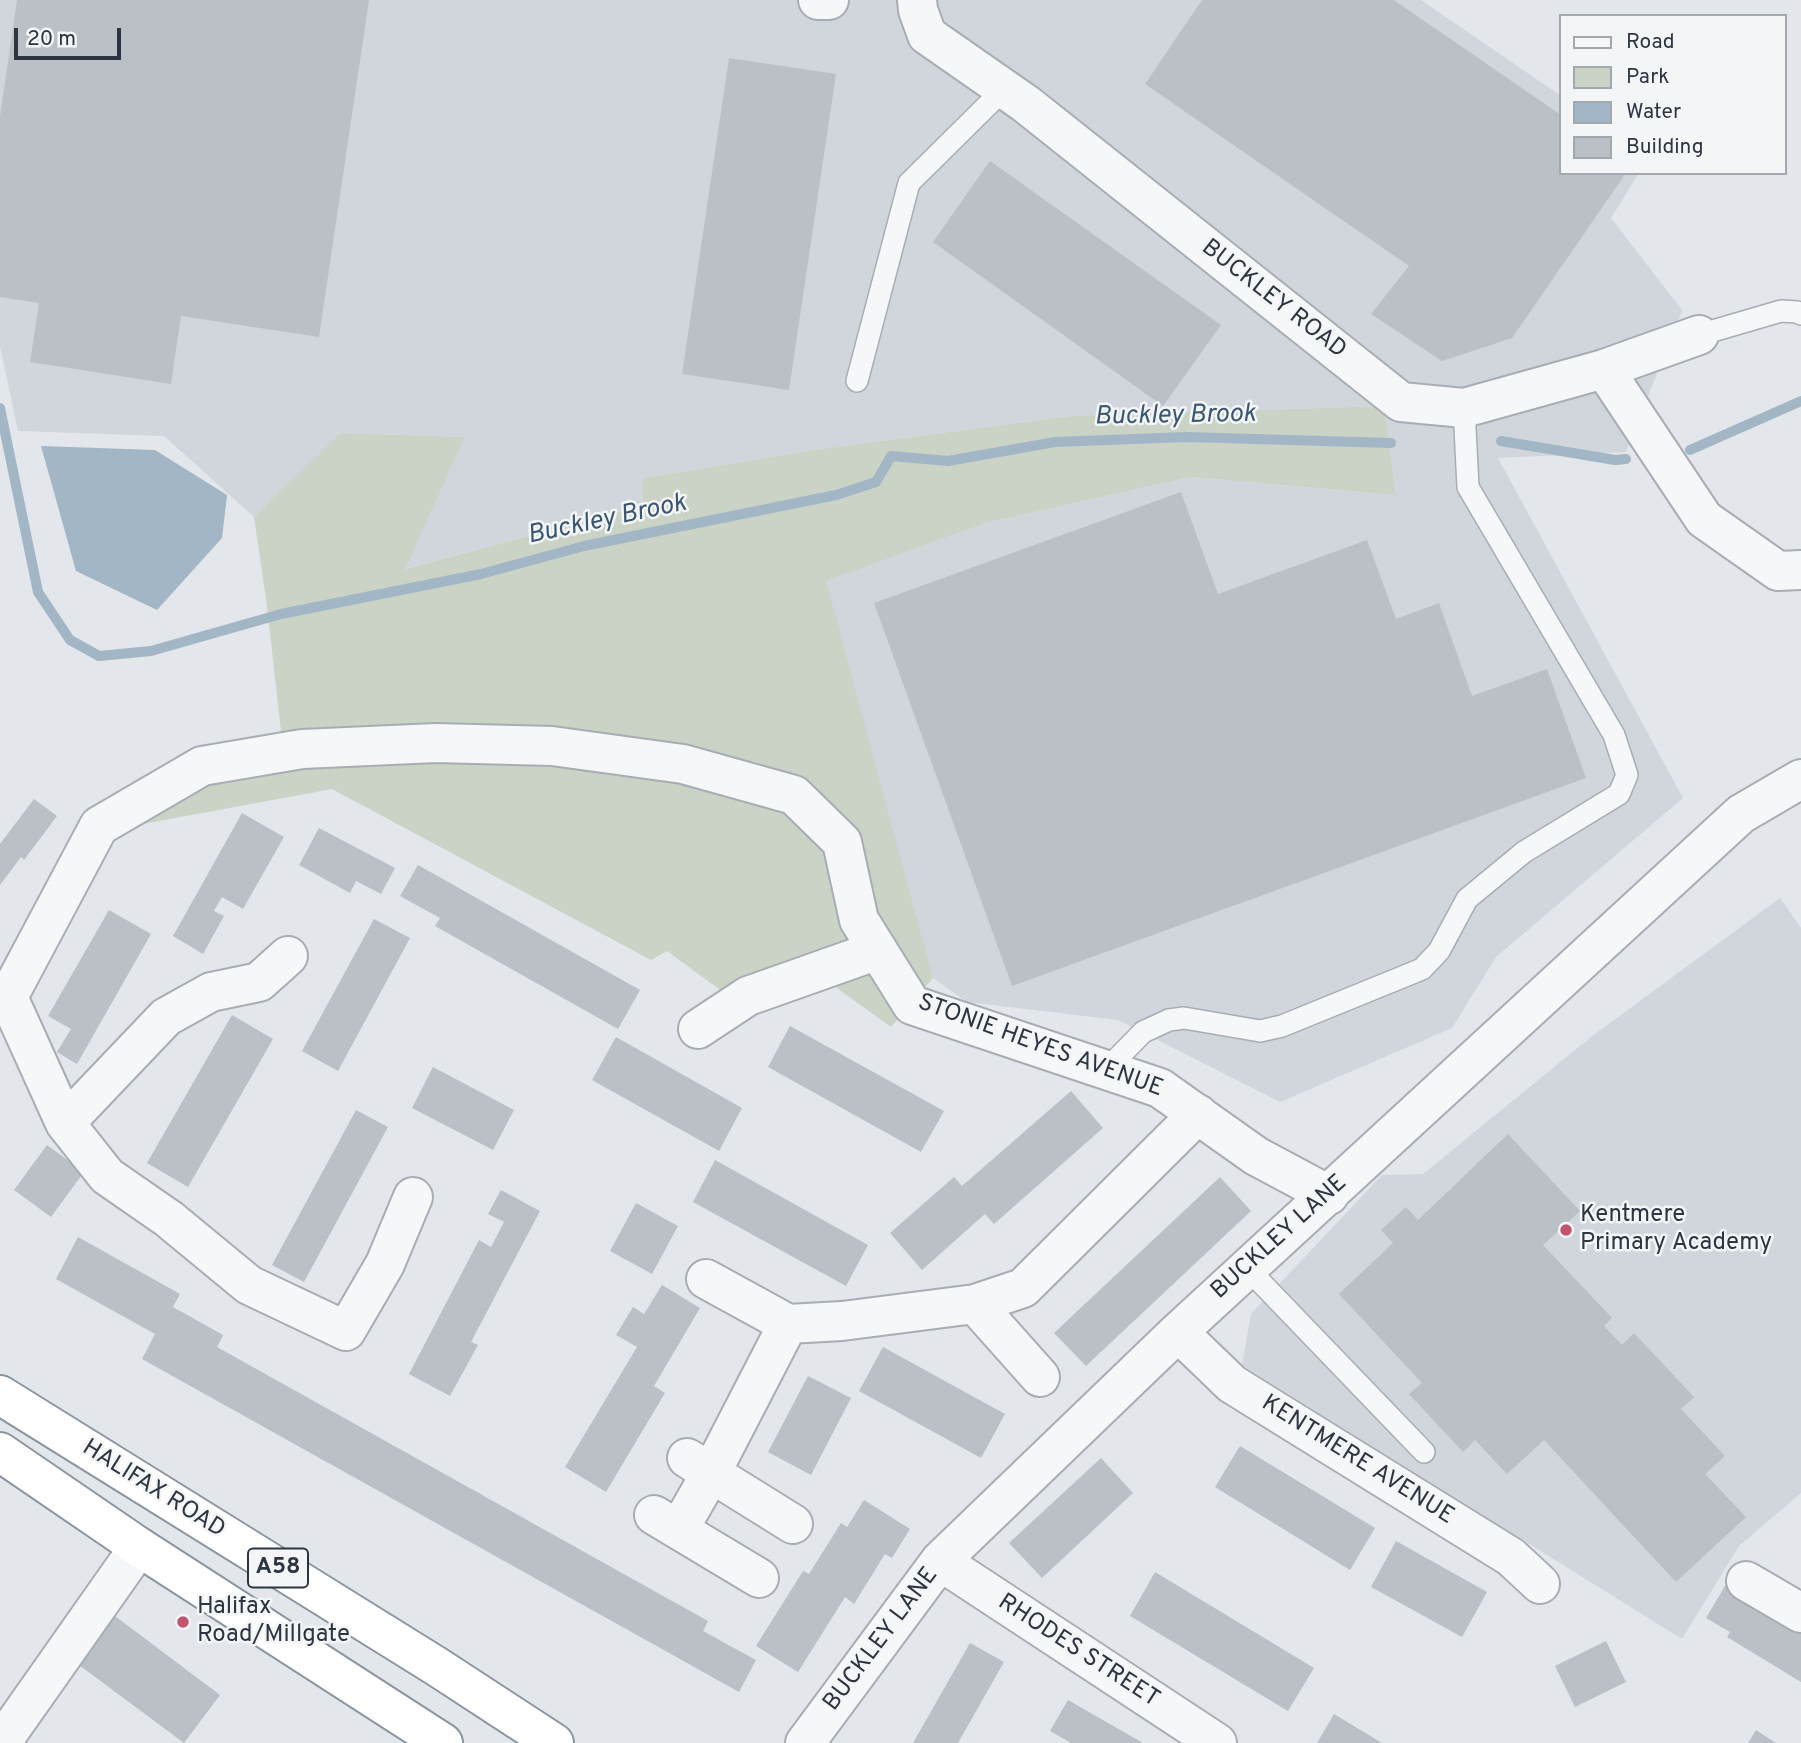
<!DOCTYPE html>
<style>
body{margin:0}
#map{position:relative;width:1801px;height:1743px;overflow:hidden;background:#e3e6ea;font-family:Overpass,sans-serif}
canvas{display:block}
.legend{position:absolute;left:1559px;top:14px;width:228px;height:161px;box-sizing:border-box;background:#f3f5f7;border:2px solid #a3a8ae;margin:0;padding:9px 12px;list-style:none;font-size:21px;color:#2c3541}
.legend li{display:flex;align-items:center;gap:14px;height:35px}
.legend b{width:35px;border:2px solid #a3a8ae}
.scale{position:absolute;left:14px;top:28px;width:107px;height:32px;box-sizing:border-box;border:4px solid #2c3541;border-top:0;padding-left:9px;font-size:21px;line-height:24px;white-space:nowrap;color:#2c3541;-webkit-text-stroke:5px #f3f5f7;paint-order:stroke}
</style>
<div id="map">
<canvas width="1801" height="1743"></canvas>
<ul class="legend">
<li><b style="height:9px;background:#f6f7f8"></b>Road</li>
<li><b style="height:19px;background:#cad3c5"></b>Park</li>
<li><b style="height:19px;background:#a2b6c6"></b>Water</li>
<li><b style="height:19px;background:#bbc0c6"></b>Building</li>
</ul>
<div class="scale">20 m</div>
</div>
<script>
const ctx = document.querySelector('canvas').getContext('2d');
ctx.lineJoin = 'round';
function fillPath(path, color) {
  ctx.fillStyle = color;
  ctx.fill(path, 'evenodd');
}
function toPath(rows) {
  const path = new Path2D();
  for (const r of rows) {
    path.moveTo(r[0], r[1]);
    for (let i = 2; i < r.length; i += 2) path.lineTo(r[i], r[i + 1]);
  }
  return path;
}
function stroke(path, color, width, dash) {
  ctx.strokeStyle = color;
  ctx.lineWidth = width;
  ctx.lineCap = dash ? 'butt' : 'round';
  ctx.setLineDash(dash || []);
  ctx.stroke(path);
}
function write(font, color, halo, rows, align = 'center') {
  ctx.font = font + ' Overpass,sans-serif';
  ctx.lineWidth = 5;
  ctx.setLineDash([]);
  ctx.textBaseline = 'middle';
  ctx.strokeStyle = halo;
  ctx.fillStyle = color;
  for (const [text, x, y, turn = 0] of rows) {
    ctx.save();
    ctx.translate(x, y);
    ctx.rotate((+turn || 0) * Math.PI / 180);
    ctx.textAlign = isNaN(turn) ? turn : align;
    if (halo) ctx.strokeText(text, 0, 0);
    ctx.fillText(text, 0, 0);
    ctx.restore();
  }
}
fillPath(toPath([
 [0,0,1421,0,1561,96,1561,173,1639,173,1611,218,1682,310,1626,452,1498,458,1683,798,1496,957,1452,1028,1280,1102,1118,1020,967,1002,933,978,825,581,986,523,1191,477,1396,495,1384,406,1070,416,821,449,642,478,643,505,404,569,465,437,340,433,254,517,164,436,18,431,0,346],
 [1780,898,1801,928,1801,1493,1739,1546,1682,1639,1242,1365,1251,1314,1382,1175,1423,1174,1591,1037]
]), '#d1d6dc');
fillPath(toPath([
 [1384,406,1396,495,1191,477,986,523,826,581,933,978,891,1027,798,960,723,992,667,951,651,960,332,789,143,824,207,779,282,740,267,606,254,517,340,433,465,437,405,569,643,505,642,478,821,449,1070,416]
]), '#cad3c5');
fillPath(toPath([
 [41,446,155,450,227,495,222,538,157,610,76,571]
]), '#a2b6c6');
stroke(toPath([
 [0,408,38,592,70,640,99,656,151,651,281,614,481,574,584,546,836,495,876,482,891,456,948,461,1055,442,1187,437,1391,443],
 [1501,441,1615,460,1626,459],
 [1690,450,1801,401]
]), '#a2b6c6', 10);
fillPath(toPath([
 [17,0,369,0,319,337,181,316,171,384,30,362,39,303,0,297,0,116],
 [1202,0,1394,0,1561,115,1561,173,1626,173,1512,338,1442,361,1371,314,1409,266,1145,84],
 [729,58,836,74,789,390,682,374],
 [990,161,1221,325,1163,406,933,242],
 [1181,492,1218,594,1367,540,1396,619,1439,603,1472,696,1547,669,1586,778,1012,986,874,603],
 [34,799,57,816,24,860,21,857,0,885,0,844],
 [242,813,284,837,243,909,222,897,214,911,224,916,203,954,173,936],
 [319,828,395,868,381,894,356,881,350,893,299,865],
 [418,865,640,990,618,1029,435,926,440,918,400,896],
 [109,910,151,934,77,1064,57,1052,71,1029,48,1016],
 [374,919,410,938,338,1071,302,1051],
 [232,1015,273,1039,188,1187,147,1163],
 [790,1026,944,1111,921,1152,768,1067],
 [616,1037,742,1108,719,1151,592,1080],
 [433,1067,514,1110,493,1150,412,1108],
 [1071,1091,1103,1128,994,1224,985,1214,922,1270,890,1233,954,1177,962,1186],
 [356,1110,388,1127,304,1282,272,1265],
 [1508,1134,1580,1211,1543,1245,1612,1318,1604,1326,1622,1345,1634,1333,1694,1397,1681,1409,1725,1456,1705,1474,1746,1517,1676,1582,1544,1440,1507,1474,1475,1440,1463,1452,1409,1394,1422,1383,1339,1294,1393,1243,1381,1230,1406,1207,1418,1220],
 [47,1145,84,1172,51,1217,14,1190],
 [715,1160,868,1245,846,1286,693,1202],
 [1220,1177,1251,1211,1086,1366,1054,1333],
 [501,1190,540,1211,471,1342,478,1345,450,1396,409,1374,479,1240,491,1247,504,1222,488,1214],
 [636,1203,678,1226,652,1274,610,1251],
 [78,1237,180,1294,173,1307,223,1335,217,1347,708,1621,703,1631,756,1660,739,1692,142,1359,155,1334,56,1279],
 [662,1285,700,1308,654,1386,665,1393,606,1492,565,1467,637,1347,616,1335,633,1307,644,1314],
 [883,1347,1005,1414,981,1458,859,1391],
 [808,1376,851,1398,811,1475,768,1452],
 [1240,1446,1375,1528,1350,1570,1215,1487],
 [1101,1458,1133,1493,1042,1578,1009,1543],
 [864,1500,910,1529,892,1558,885,1554,854,1604,845,1597,798,1672,756,1646,803,1571,809,1574,841,1523,847,1527],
 [1396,1541,1487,1592,1462,1637,1371,1587],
 [1155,1572,1314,1668,1288,1711,1130,1616],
 [1728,1581,1801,1626,1801,1682,1727,1637,1730,1632,1706,1618],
 [111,1613,220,1695,184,1743,75,1662],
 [1606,1641,1626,1682,1575,1707,1555,1666],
 [970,1643,1004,1662,958,1743,913,1743],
 [1068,1700,1143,1743,1071,1743,1050,1731],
 [1334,1714,1382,1743,1317,1743],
 [1756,1730,1776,1743,1748,1743]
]), '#bbc0c6');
const service = toPath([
 [1699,335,1781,311,1797,312,1801,314],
 [857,381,909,183,1004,89],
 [1106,1070,1143,1032,1169,1020,1184,1018,1260,1031,1282,1026,1422,969,1439,951,1467,899,1524,852,1619,794,1627,775,1614,735,1468,487,1464,408],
 [1247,1268,1424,1452]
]);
const minor = toPath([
 [818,0,829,0],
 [917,0,918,10,927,35,1026,104,1401,402,1464,408,1604,369,1699,335],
 [1604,369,1704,519,1778,571,1801,570],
 [8,997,99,826,202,766,302,749,436,743,552,746,683,764,794,795,842,842,859,920,912,1005,1160,1088,1256,1156,1329,1195],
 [8,997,65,1123,107,1176,169,1219,249,1285,346,1331,385,1264,413,1197],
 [698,1029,748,996,878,950],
 [65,1123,166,1017,211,992,259,982,288,956],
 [706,1279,788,1324],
 [975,1304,1040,1377],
 [1178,1332,1232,1384,1511,1557,1540,1584],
 [687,1458,793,1524],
 [654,1515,759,1578],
 [679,1529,711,1473,788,1324,842,1321,975,1304,1023,1288,1198,1114],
 [940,1561,1217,1743],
 [1746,1581,1801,1613],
 [1,1743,139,1547],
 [805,1743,940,1561,1178,1332,1741,814,1801,779]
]);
const trunk = toPath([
 [0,1395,436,1666,554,1743],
 [0,1452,139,1547,443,1743]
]);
stroke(service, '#a8adb4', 24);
stroke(minor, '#a8adb4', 42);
stroke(trunk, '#8c959f', 42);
stroke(service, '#f6f7f8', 21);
stroke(minor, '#f6f7f8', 38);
stroke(trunk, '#fff', 38);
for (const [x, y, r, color] of [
 [1566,1230,7,"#c3546d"],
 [183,1622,7,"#c3546d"]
]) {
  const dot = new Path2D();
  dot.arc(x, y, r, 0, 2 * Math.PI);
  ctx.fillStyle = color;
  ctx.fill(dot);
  stroke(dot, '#f3f5f7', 2.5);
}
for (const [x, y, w] of [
 [278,1568,60]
]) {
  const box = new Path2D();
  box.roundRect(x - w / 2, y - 19.5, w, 39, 5);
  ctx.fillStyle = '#f3f5f7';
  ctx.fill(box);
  stroke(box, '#2c3541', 2);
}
write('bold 23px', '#2c3541', null, [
 ["A58",278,1568]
]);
write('24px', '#2c3541', '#f3f5f7', [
 ["BUCKLEY ROAD",1273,300,38],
 ["STONIE HEYES AVENUE",1040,1047,20],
 ["BUCKLEY LANE",1280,1238,-42],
 ["KENTMERE AVENUE",1357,1461,32],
 ["HALIFAX ROAD",153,1490,32],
 ["BUCKLEY LANE",882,1640,-53],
 ["RHODES STREET",1078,1652,33]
]);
write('24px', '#2c3541', '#f3f5f7', [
 ["Kentmere",1580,1216],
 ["Primary Academy",1580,1244],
 ["Halifax",197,1608],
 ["Road/Millgate",197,1636]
], 'left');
write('italic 26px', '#3a5671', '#f3f5f7', [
 ["Buckley Brook",1175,417,-1],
 ["Buckley Brook",607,521,-12]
]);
</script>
